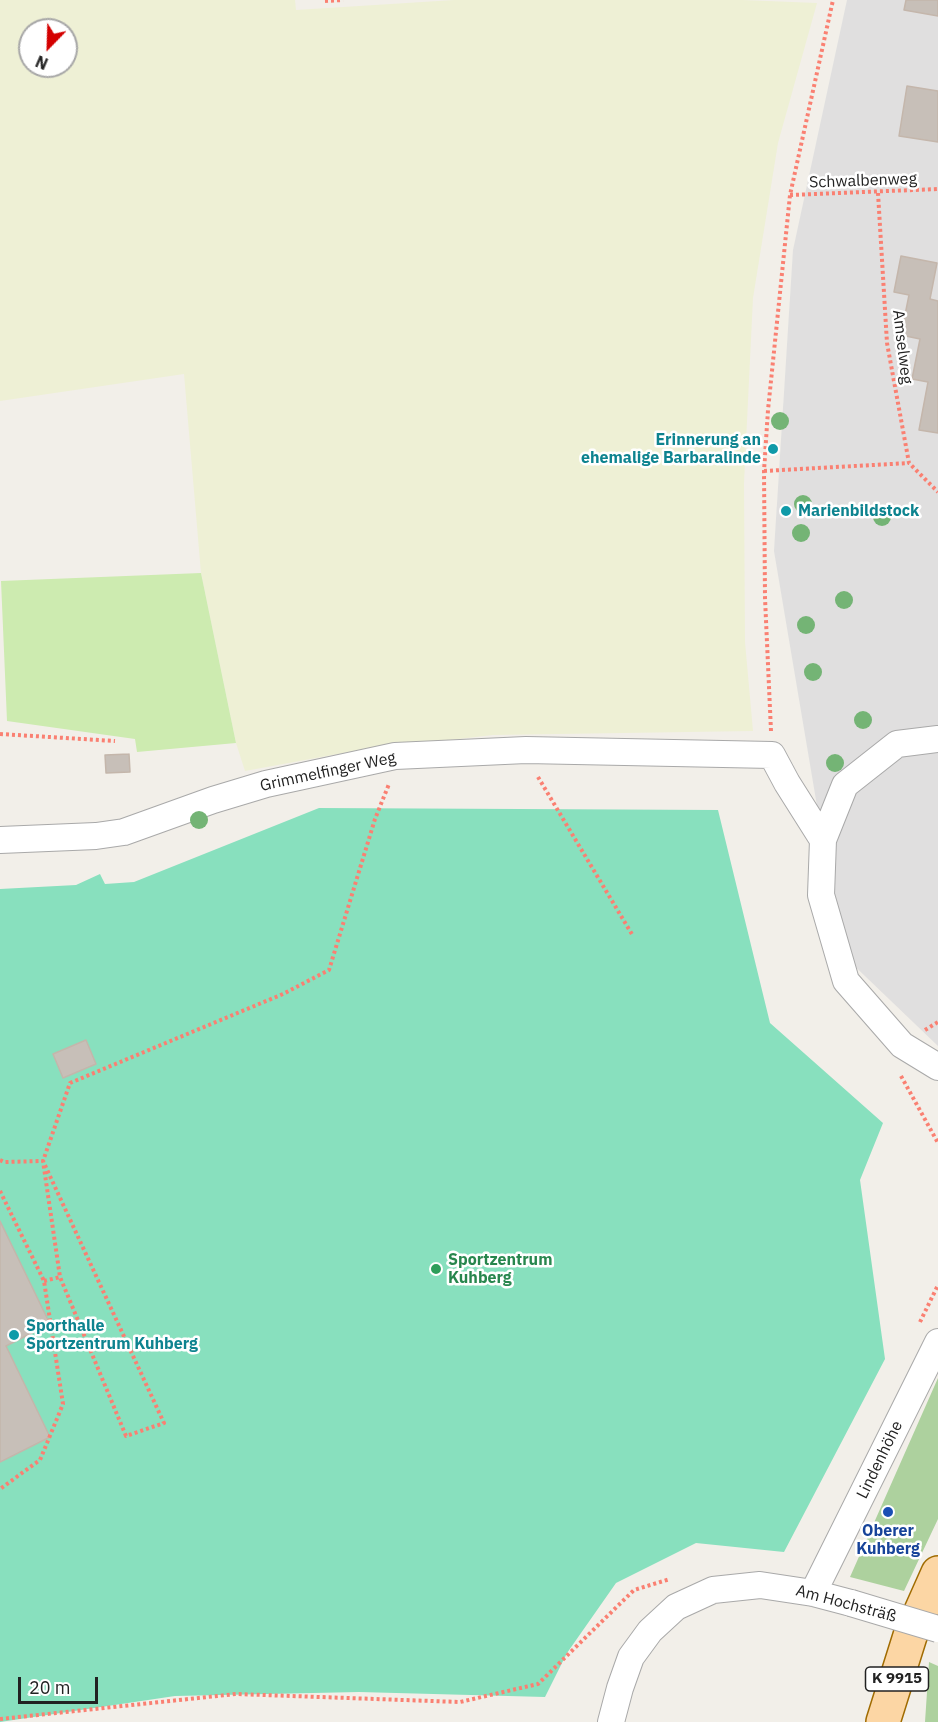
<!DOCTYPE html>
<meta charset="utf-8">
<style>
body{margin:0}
#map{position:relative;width:938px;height:1722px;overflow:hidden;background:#f2efe9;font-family:"IBM Plex Sans",sans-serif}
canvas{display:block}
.north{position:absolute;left:18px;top:18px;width:60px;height:60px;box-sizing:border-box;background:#fff;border:2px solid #a7a7a7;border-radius:50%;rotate:203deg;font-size:16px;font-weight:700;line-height:24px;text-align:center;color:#222}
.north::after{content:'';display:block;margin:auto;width:21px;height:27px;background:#d40000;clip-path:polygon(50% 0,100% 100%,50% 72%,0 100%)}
.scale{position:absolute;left:18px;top:1677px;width:80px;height:27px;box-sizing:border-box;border:3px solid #222;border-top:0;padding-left:8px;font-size:18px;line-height:21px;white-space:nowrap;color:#222;-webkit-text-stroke:4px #fff;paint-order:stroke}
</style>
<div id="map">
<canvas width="938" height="1722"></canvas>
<div class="north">N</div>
<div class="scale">20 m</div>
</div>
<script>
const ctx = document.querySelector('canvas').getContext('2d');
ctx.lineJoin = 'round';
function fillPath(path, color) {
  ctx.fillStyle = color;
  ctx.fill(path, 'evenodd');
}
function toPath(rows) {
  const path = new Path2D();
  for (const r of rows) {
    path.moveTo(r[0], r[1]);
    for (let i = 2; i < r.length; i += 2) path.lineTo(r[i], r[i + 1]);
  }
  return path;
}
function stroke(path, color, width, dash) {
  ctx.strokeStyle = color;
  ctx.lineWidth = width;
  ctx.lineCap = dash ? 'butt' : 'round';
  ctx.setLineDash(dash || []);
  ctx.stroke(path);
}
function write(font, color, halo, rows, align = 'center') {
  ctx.font = font + ' "IBM Plex Sans",sans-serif';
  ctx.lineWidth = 5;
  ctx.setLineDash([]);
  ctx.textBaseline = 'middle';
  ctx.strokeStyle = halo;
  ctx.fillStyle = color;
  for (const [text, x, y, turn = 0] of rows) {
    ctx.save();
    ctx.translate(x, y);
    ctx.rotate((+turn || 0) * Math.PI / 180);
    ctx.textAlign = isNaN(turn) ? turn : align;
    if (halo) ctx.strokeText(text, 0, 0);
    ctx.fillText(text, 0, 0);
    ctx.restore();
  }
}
fillPath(toPath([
 [847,0,938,0,938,1046,842,954,774,551,793,250]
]), '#e0dfdf');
fillPath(toPath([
 [0,0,295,0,296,10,454,0,742,0,817,3,778,143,753,298,744,483,745,642,753,731,493,735,354,751,245,771,236,743,201,573,184,374,0,401],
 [30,30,66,30,66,66,30,66]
]), '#eef0d5');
fillPath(toPath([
 [201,573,236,743,137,752,135,739,7,721,1,581]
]), '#cdebb0');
fillPath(toPath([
 [938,1378,938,1519,904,1591,850,1577],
 [929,1662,938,1666,938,1722,925,1722]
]), '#add19e');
fillPath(toPath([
 [319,808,718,810,770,1023,883,1123,860,1180,885,1359,784,1552,696,1543,616,1583,567,1653,545,1697,359,1692,175,1696,0,1722,0,889,76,885,100,874,105,884,134,882]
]), '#88e0be');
const building = toPath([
 [906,0,938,0,938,16,904,10,906,0],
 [907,86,938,91,938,142,899,136,907,86],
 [901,256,937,263,930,299,938,301,938,433,919,430,928,382,912,379,920,339,901,335,909,295,894,292,901,256],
 [129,754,130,772,106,773,105,755,129,754],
 [86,1040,96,1064,63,1078,53,1054,86,1040],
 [0,1221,50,1324,6,1346,50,1437,0,1462,0,1221]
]);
fillPath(building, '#c7bfb8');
stroke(building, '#c4b6ab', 1.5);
const street = toPath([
 [938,739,897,744,845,785,823,840,821,895,846,981,902,1045,938,1067],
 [0,840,96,836,124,832,213,800,266,784,395,756,526,750,772,755,787,783,823,840],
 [813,1593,938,1342],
 [611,1722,620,1688,631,1657,650,1631,676,1607,713,1590,760,1585,813,1593,851,1603]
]);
const primary = toPath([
 [883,1722,910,1636,938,1573]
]);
stroke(street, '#a9a9a9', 28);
stroke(primary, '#a06b00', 36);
stroke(toPath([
 [325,1,343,0],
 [878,193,887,343,909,463,938,492],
 [790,195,938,189],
 [764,471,909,463],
 [771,731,765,598,764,471,768,410,790,195,833,0],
 [0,734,115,741],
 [538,777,633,936],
 [925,1030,938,1022],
 [901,1076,938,1143],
 [0,1160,4,1162,43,1161,60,1277,126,1436,164,1423,43,1161,70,1083,283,994,329,970,375,819,389,784],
 [0,1191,44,1281,63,1404,40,1460,0,1489],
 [44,1281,60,1277],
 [920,1322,938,1285],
 [0,1719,236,1694,460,1702,538,1684,634,1590,670,1579]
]), '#fa8072', 4, [3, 3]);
stroke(street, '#fff', 26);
stroke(primary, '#fcd6a4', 33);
const streetBridge = toPath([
 [851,1603,938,1629]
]);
stroke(streetBridge, '#a9a9a9', 28, []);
stroke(streetBridge, '#fff', 26);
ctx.fillStyle = '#74b475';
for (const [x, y] of [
 [780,421],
 [803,504],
 [882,517],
 [801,533],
 [844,600],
 [806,625],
 [813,672],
 [863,720],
 [835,763],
 [199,820]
]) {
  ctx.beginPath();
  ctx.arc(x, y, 9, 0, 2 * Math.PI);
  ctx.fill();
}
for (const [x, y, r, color] of [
 [773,449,6,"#0f9aa8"],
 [786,511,6,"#0f9aa8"],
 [436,1269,6,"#2e9e5b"],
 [14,1335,6,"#0f9aa8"],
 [888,1512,6,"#1a4fb4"]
]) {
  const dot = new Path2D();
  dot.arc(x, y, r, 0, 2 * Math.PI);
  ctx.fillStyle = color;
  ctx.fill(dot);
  stroke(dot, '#fff', 2);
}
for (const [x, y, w] of [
 [897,1679,63]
]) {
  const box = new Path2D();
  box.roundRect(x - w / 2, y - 12, w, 24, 4.5);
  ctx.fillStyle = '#fff';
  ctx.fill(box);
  stroke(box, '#222', 1.5);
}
write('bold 15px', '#222', null, [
 ["K 9915",897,1679]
]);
write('16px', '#222', '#fff', [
 ["Schwalbenweg",863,181,-2],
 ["Amselweg",902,347,83],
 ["Grimmelfinger Weg",328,772,-12],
 ["Lindenhöhe",880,1460,-64],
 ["Am Hochsträß",846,1604,15]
]);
write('bold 16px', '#0d838f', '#fff', [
 ["Erinnerung an",761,440,"right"],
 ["ehemalige Barbaralinde",761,458,"right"],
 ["Marienbildstock",798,511],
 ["Sporthalle",26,1326],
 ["Sportzentrum Kuhberg",26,1344]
], 'left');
write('bold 16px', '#27864d', '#fff', [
 ["Sportzentrum",448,1260],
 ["Kuhberg",448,1278]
], 'left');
write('bold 16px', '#164399', '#fff', [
 ["Oberer",888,1531],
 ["Kuhberg",888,1549]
]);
</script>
